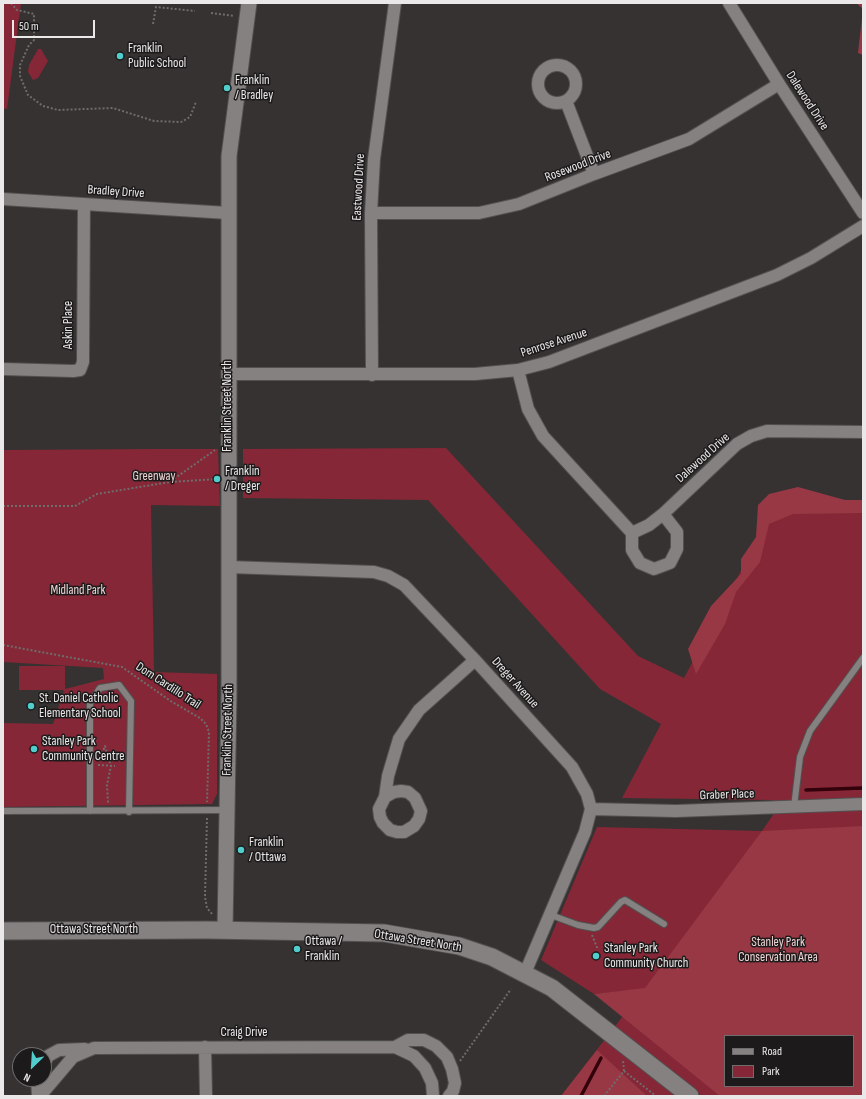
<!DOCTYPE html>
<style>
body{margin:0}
#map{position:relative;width:866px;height:1099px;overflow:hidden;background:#363232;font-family:"Sofia Sans Condensed",sans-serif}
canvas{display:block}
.frame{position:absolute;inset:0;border:4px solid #eae8e8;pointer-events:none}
.legend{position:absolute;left:724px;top:1035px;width:130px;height:52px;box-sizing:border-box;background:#1c1a1a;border:1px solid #6e6c6c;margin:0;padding:5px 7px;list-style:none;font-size:12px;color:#eae8e8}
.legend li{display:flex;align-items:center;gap:8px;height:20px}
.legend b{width:20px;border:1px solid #6e6c6c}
.north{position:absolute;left:12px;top:1047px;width:40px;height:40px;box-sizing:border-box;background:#1c1a1a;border:1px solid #6e6c6c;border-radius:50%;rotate:205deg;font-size:11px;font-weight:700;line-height:16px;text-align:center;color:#eae8e8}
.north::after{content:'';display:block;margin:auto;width:14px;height:18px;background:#52cdcd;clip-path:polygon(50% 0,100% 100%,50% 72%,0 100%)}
.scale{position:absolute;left:12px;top:20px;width:83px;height:18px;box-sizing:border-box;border:2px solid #eae8e8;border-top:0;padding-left:5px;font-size:12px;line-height:14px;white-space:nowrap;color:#eae8e8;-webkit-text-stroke:3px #1c1a1a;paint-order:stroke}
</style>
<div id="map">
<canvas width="866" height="1099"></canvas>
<div class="frame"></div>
<ul class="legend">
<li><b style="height:5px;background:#858181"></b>Road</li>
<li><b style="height:11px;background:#852736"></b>Park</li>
</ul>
<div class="north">N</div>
<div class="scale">50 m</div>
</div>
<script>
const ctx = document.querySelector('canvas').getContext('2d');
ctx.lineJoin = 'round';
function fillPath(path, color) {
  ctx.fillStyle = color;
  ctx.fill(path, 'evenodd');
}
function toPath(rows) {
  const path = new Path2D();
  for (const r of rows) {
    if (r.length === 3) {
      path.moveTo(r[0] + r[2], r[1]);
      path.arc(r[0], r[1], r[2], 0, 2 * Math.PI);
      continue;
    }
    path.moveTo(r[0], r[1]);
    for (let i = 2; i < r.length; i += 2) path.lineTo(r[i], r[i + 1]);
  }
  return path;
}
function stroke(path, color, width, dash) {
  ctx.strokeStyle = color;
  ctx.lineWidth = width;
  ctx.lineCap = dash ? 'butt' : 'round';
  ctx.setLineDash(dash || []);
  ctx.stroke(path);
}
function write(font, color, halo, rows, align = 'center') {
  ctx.font = font + ' "Sofia Sans Condensed",sans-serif';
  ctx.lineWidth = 3;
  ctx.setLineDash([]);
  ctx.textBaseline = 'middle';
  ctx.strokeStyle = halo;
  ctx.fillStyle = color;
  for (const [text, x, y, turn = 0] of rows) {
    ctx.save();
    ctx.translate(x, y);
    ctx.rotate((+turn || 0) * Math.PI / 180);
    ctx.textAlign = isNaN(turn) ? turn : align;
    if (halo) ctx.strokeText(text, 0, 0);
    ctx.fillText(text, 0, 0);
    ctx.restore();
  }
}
fillPath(toPath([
 [3,3,21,3,7,109,3,108],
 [38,49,41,49,48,61,38,78,33,80,28,72,29,65],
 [446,448,638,656,684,678,778,501,863,503,863,1096,561,1096,644,989,594,994,541,960,597,827,762,831,773,815,772,800,622,798,661,724,600,689,428,500,243,498,243,449],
 [725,1036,853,1036,853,1086,725,1086],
 [154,449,218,449,220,506,151,505,154,672,217,674,217,794,212,804,3,807,3,723,53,724,64,690,19,690,19,666,65,666,65,689,104,679,103,668,3,662,3,450]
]), '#852736');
fillPath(toPath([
 [856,3,863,3,863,55,858,53,863,9],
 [798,487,845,500,863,500,863,513,793,514,769,524,760,562,736,592,725,624,696,674,688,649,711,606,741,574,741,559,756,537,758,505,769,494],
 [863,826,863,1096,720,1096,594,994,645,988,762,831],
 [725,1036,853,1036,853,1086,725,1086],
 [597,1050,647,1096,561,1096]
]), '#983845');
stroke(toPath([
 [806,790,863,788],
 [581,1096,601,1058]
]), '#32010b', 3.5);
const service = toPath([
 [794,807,800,757,810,731,863,658],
 [3,811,227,810],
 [90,811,90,703,100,688,119,685,131,701,129,812],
 [551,915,578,925,594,928,598,927,621,902,625,900,664,924]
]);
const minor = toPath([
 [729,3,779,84,863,213],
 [557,84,19],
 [566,101,594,174],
 [3,199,228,213],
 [371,213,479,213,519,204,594,174,689,139,779,84],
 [3,369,73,371,80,370,83,362,84,204],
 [518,370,528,409,543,436,632,533,632,550,640,563,654,569,670,563,677,549,677,532,663,514],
 [228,374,475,374,518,370,549,362,777,275,811,258,863,226],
 [372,375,371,213,374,159,395,3],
 [632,533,649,525,663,514,737,444,751,436,767,431,863,432],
 [229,567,374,572,388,576,404,585,475,660,572,767,587,794,591,809,585,832,525,973],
 [385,797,394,792,401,791,408,792,415,798,421,811,419,819,414,826,404,832,397,832,390,830,383,823,380,817,379,809,385,797,388,776,399,739,419,710,475,660],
 [591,809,676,811,863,804],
 [205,1047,206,1096],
 [395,1047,408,1040,424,1040,436,1046,447,1057,452,1069,455,1083,453,1091,449,1096],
 [44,1064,48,1056,59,1050,85,1049],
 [37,1079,38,1096],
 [40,1096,73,1057,94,1048,395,1047,414,1056,425,1068,432,1083,433,1096]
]);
const tertiary = toPath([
 [225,930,229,693,229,156,249,3]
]);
const secondary = toPath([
 [3,931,207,930,384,933,459,946,492,957,552,988,690,1096]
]);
stroke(service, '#535050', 8);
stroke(minor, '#535050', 14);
stroke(tertiary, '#535050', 17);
stroke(secondary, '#535050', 19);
stroke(toPath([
 [11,3,17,10,34,14,34,40,29,45,20,65,20,76,28,95,43,106,58,110,113,108,154,121,181,122,190,117,196,102],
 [211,13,234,16],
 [153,24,156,7,195,11],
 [171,481,215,450],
 [3,506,75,506,97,494,170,482,217,479],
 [3,645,122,667,172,702,200,718,206,724,209,732,207,802],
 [99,761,105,746,111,766,107,785,108,803],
 [98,765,115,766],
 [207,818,205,897,207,908,213,915],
 [592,935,598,950],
 [460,1061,511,989],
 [624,1071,656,1096],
 [604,1096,624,1071,623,1060]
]), '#6f6c6c', 2, [2, 2]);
stroke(service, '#858181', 6);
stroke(minor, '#858181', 12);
stroke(tertiary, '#858181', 15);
stroke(secondary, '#858181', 17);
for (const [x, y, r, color] of [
 [120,56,4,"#52cdcd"],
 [227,88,4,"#52cdcd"],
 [217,479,4,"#52cdcd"],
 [31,706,4,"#52cdcd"],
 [34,749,4,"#52cdcd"],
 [241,850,4,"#52cdcd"],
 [297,949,4,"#52cdcd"],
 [596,956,4,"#52cdcd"]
]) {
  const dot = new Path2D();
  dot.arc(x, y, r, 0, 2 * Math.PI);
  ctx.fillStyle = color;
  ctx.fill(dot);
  stroke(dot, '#1c1a1a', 1.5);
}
write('13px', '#eae8e8', '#1c1a1a', [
 ["Franklin",128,49],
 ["Public School",128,64],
 ["Franklin",235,81],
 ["/ Bradley",235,96],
 ["Franklin",225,472],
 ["/ Dreger",225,487],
 ["St. Daniel Catholic",39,699],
 ["Elementary School",39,714],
 ["Stanley Park",42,742],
 ["Community Centre",42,757],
 ["Franklin",249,843],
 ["/ Ottawa",249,858],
 ["Ottawa /",305,942],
 ["Franklin",305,957],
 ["Stanley Park",604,949],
 ["Community Church",604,964]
], 'left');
write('13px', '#eae8e8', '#1c1a1a', [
 ["Dalewood Drive",807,101,57],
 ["Rosewood Drive",578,166,-21],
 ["Eastwood Drive",359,187,-87],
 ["Bradley Drive",116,192,4],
 ["Askin Place",69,325,-90],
 ["Penrose Avenue",554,343,-18],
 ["Franklin Street North",228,406,-90],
 ["Dalewood Drive",703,458,-42],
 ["Dreger Avenue",515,683,48],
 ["Dom Cardillo Trail",168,686,33],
 ["Franklin Street North",228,730,-89],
 ["Graber Place",727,795,-2],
 ["Ottawa Street North",94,930],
 ["Ottawa Street North",418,941,9],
 ["Craig Drive",244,1033]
]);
write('13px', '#f1d4d5', '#1c1a1a', [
 ["Greenway",154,477],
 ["Midland Park",78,591],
 ["Stanley Park",778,943],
 ["Conservation Area",778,958]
]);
</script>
